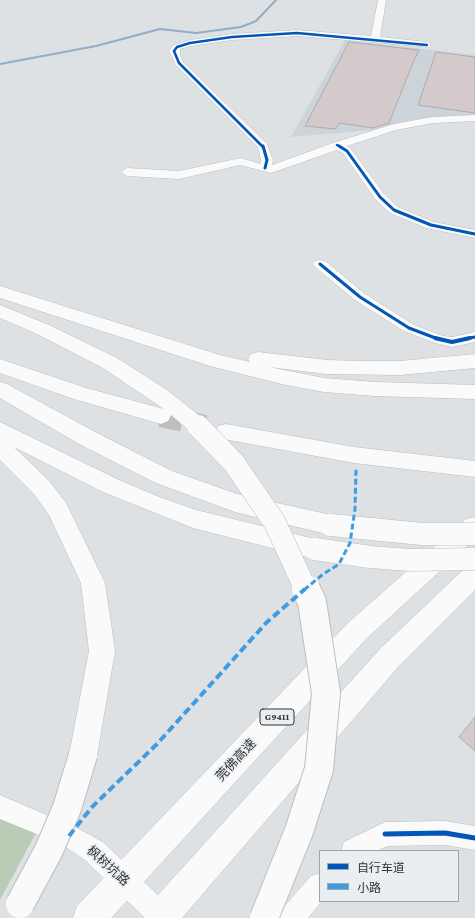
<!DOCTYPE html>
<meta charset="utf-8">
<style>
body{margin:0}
#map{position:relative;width:475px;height:918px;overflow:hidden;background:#dee1e3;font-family:"Crimson Pro","Noto Sans SC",serif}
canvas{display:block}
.legend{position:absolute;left:319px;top:850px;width:140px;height:52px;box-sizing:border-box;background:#e9eef2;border:1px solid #a0a4a7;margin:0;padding:5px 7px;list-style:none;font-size:12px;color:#323436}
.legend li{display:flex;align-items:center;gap:8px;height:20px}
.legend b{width:20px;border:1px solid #a0a4a7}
</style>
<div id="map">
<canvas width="475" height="918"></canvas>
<ul class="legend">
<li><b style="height:5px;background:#0057b8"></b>自行车道</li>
<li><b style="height:5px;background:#3e9de2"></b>小路</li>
</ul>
</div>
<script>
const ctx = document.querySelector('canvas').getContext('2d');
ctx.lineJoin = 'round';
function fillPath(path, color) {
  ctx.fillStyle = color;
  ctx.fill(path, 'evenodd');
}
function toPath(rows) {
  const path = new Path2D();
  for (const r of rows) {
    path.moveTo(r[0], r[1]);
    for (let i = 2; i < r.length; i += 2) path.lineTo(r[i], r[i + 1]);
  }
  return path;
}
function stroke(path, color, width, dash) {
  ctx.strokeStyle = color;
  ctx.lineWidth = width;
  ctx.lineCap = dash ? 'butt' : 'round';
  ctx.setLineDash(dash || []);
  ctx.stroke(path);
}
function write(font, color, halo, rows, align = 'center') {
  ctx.font = font + ' "Crimson Pro","Noto Sans SC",serif';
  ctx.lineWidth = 3.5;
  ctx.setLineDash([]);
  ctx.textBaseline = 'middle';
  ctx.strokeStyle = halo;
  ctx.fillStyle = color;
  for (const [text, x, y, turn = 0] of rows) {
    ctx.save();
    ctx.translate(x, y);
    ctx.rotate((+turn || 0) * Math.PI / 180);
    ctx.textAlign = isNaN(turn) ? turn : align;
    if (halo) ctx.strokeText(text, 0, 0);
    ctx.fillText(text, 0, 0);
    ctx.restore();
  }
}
fillPath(toPath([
 [345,40,475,55,475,115,411,120,373,130,291,137]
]), '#ccd4da');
fillPath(toPath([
 [0,818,38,829,0,900]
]), '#baccb5');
stroke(toPath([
 [0,64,96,46,160,29,196,33,241,27,256,21,276,0]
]), '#91adc7', 2);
const building = toPath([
 [349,42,419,50,412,65,389,123,373,128,339,123,336,129,305,126,349,42],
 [436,52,475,57,475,113,418,105,436,52],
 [475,717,475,751,459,737,475,717]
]);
fillPath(building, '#d4cacb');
stroke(building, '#acacad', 1);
stroke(toPath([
 [161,416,205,426]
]), '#bcbec0', 22, [22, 11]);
const minor = toPath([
 [378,0,386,0,380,37,427,42,430,43,430,47,297,36,232,40,191,46,180,49,180,55,183,62,267,144,273,160,272,165,333,143,394,124,433,117,475,115,475,121,433,123,396,130,347,146,351,149,384,194,398,207,434,222,475,230,475,238,426,228,390,213,376,200,343,153,337,150,271,173,240,165,179,179,127,176,121,172,127,168,179,171,241,158,260,164,261,160,258,147,176,65,169,51,174,45,190,40,232,34,297,30,371,36,378,0],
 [320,260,325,261,365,294,414,325,443,336,452,337,475,332,475,342,452,347,435,343,404,331,355,300,315,267,313,264,315,261,320,260],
 [0,795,77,828,103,842,172,909,176,918,145,918,85,860,61,844,0,819,0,795],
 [445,821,475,826,475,850,445,845,387,846,377,851,341,851,344,842,385,822,445,821],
 [320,873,320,901,322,901,308,918,278,918,282,909,311,876,320,873]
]);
const highway = toPath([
 [0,286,220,355,250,362,248,359,251,354,258,352,327,360,362,361,400,361,475,354,475,368,400,375,327,374,269,367,324,378,375,382,475,385,475,399,375,396,324,392,286,385,210,366,0,298,0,286],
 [0,305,49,325,117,358,167,390,206,421,209,426,206,431,198,434,190,431,171,415,168,421,161,424,74,399,0,373,0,359,86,388,164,409,103,368,35,333,0,318,0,305],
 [0,382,7,384,97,433,172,471,237,494,331,515,339,518,343,525,339,532,331,535,235,512,156,483,81,445,0,398,0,382],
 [0,422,119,480,159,497,196,510,315,539,324,542,327,549,324,556,315,559,193,528,103,492,14,447,50,482,66,503,105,583,115,651,97,755,93,765,83,769,73,765,69,755,89,651,81,583,49,515,34,494,0,460,0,422],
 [226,424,354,447,475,461,475,477,354,463,218,438,215,432,218,426,226,424],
 [475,517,475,539,367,638,111,918,73,918,77,906,349,622,466,519,475,517],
 [475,564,475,590,399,666,182,918,144,918,148,906,381,648,466,567,475,564]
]);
stroke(minor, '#bbbdbf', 1);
stroke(highway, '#bbbdbf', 1);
fillPath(minor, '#fafafb');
fillPath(highway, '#fafafb');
const highwayBridgeFar1 = toPath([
 [198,426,234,463,275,523,306,590],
 [331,525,422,534,475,534],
 [315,549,370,557,410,560,475,559]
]);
const highwayBridge = toPath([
 [20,904,49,850,67,808,83,755],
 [264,918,299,831,319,769,326,693,312,602,306,589]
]);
stroke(highwayBridgeFar1, '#bbbdbf', 23, []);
stroke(highwayBridge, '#bbbdbf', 30, []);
stroke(highwayBridgeFar1, '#fafafb', 22);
stroke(highwayBridge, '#fafafb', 28);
stroke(toPath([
 [304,590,322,575,339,564,350,543,355,509,356,469]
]), '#3e9de2', 3, [6, 3]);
stroke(toPath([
 [69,836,92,807,157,744,267,622,305,589]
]), '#3e9de2', 4, [8, 4]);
stroke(toPath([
 [337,145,341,147],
 [263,147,179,63,174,51,177,47,190,43,232,37,297,33,427,45]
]), '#0057b8', 2.5);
stroke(toPath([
 [263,146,267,160,265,168],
 [339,146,347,151,380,197,394,210,431,225,475,234],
 [320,264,360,297,409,328,438,339],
 [465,339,475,337]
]), '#0057b8', 3);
stroke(toPath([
 [435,338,452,342,470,338]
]), '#0057b8', 4);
stroke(toPath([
 [385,834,445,833,475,838]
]), '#0057b8', 5);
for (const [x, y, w] of [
 [277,717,34]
]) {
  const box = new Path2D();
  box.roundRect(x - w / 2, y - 8, w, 16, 3);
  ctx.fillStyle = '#e9eef2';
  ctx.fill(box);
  stroke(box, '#323436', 1);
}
write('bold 10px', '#323436', null, [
 ["G9411",277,717]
]);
write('13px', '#323436', '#e9eef2', [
 ["莞佛高速",236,760,-47],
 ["枫树坑路",108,866,42]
]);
</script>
